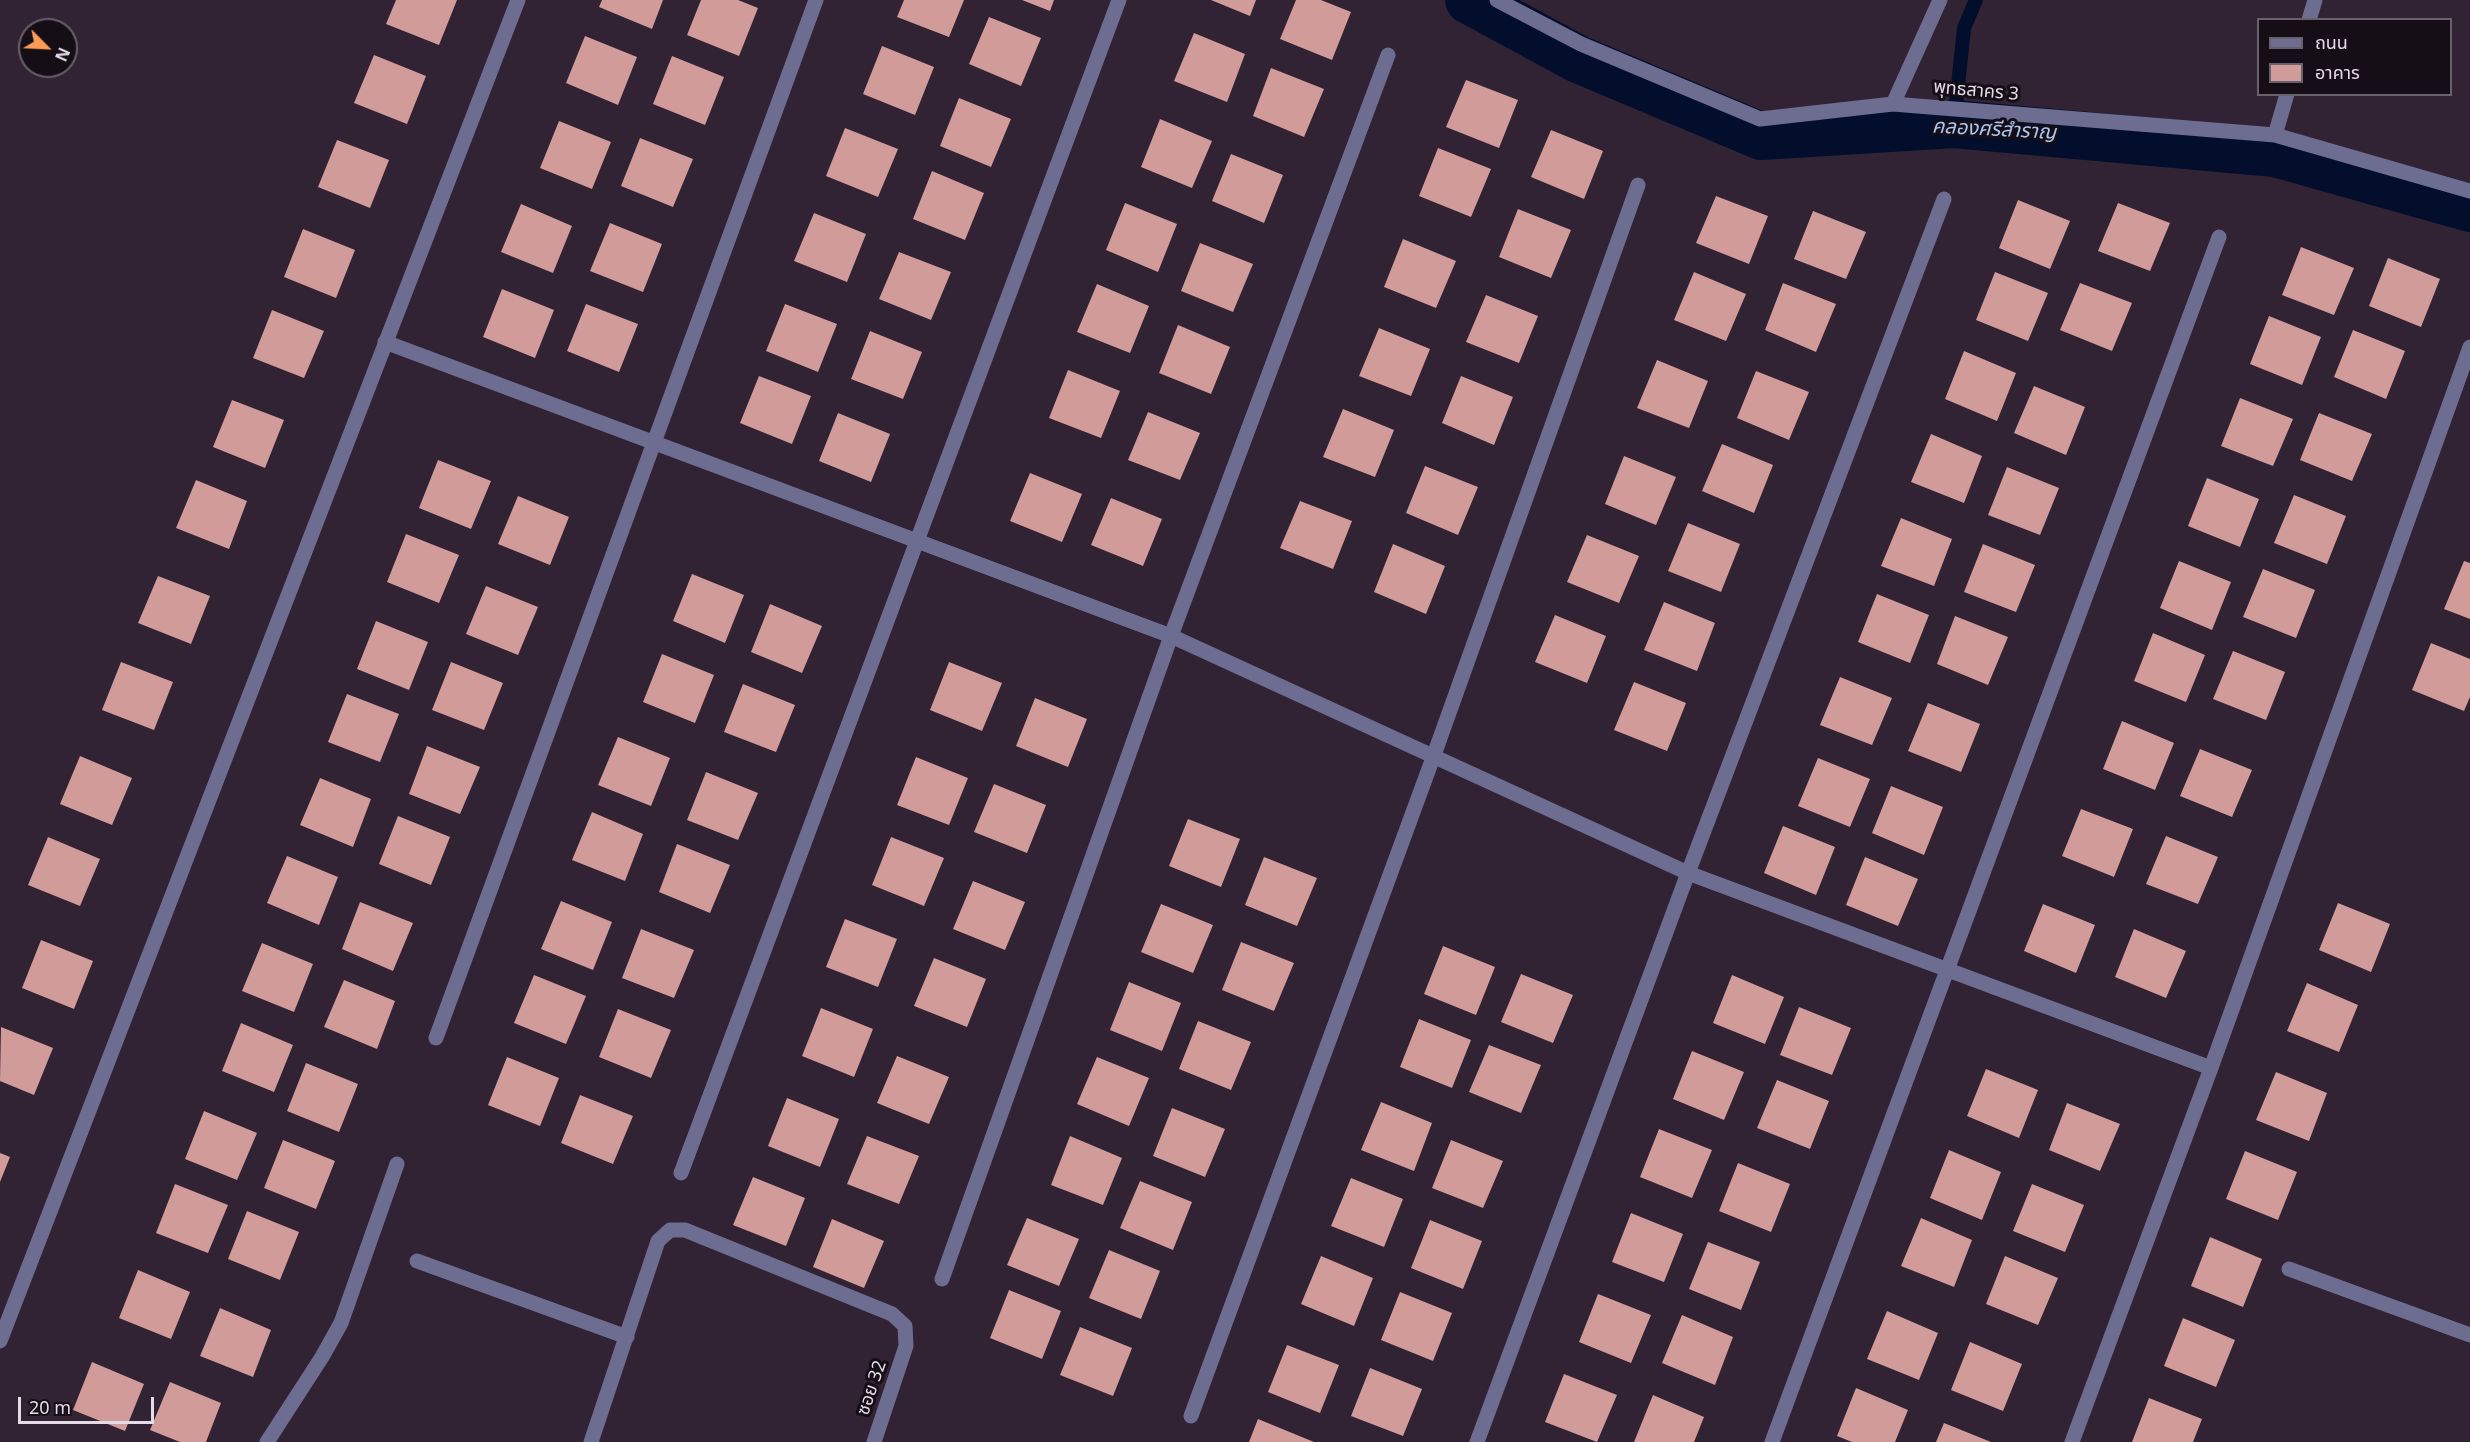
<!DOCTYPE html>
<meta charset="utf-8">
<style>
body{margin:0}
#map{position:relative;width:2470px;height:1442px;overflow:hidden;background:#312234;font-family:"Noto Sans","Noto Sans Thai",sans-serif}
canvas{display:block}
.legend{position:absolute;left:2257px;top:18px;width:195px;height:78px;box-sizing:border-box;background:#150e16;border:2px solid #68606a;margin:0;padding:8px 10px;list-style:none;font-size:18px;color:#e4dbe7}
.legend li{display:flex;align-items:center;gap:12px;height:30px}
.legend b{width:30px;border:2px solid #68606a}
.north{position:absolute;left:18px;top:18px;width:60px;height:60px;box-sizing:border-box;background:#150e16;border:2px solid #68606a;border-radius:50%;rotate:114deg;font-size:16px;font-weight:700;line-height:24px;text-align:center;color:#e4dbe7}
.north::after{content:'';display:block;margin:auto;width:21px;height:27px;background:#fd9d55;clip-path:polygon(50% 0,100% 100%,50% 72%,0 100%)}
.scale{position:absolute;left:18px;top:1397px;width:136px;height:27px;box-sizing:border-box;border:3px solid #e4dbe7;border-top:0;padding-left:8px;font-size:18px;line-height:21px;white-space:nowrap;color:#e4dbe7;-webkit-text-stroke:4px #150e16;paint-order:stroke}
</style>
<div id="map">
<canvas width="2470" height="1442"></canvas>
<ul class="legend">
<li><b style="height:8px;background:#6d6d92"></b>ถนน</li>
<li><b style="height:16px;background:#d19b9a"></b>อาคาร</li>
</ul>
<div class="north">N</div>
<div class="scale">20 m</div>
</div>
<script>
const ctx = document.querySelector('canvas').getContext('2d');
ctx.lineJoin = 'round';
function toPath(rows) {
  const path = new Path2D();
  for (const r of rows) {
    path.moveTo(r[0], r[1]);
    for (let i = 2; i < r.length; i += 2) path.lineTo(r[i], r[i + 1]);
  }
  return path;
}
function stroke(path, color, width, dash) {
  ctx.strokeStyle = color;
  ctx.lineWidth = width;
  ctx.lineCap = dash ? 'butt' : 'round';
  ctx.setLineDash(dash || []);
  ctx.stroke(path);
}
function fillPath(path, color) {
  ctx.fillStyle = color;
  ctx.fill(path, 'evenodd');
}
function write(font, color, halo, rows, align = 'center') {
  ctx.font = font + ' "Noto Sans","Noto Sans Thai",sans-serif';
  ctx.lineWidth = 6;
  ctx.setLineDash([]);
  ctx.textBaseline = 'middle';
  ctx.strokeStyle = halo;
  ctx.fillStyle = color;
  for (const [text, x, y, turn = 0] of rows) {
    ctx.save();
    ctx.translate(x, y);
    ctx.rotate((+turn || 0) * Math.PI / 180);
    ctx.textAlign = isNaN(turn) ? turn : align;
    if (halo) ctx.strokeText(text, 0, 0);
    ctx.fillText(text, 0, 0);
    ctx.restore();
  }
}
stroke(toPath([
 [1954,124,1964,28,1976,0]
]), '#020e2c', 14);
stroke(toPath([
 [1469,0,1578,59,1761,136,1954,124,2275,153,2470,208]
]), '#020e2c', 48);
fillPath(toPath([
 [396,0,457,0,439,45,386,24],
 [602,0,663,0,652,29,599,7],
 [701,0,738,0,758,8,739,56,687,35],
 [904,0,964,0,949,37,897,17],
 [1022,0,1054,0,1050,11],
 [1211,0,1256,0,1250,16],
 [1296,0,1321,0,1351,12,1332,60,1280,39],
 [989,17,1041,38,1021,86,969,64],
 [1194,33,1245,54,1227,102,1174,81],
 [585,36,637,57,618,105,566,83],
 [882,46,934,67,915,115,863,94],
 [374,55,426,76,407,124,354,103],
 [672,56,724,77,705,125,653,104],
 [1271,68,1324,89,1304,137,1253,116],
 [1466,80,1518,100,1499,148,1446,127],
 [959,98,1011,119,991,167,940,146],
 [1160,119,1212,141,1192,188,1141,167],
 [559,121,611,142,592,189,540,168],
 [845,128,898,149,878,197,826,176],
 [1551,130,1603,151,1584,199,1531,177],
 [640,138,693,159,673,207,621,186],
 [337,140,389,160,370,208,318,187],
 [1438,148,1491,169,1471,217,1419,196],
 [1231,154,1283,175,1264,223,1212,201],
 [932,171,984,193,965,240,913,219],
 [1716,196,1768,216,1749,264,1696,243],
 [2018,200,2070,221,2050,269,1999,248],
 [1125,203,1177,224,1158,272,1106,250],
 [2118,203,2170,223,2150,271,2098,251],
 [521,204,572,226,553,273,501,252],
 [1518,209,1571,230,1551,278,1499,257],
 [1813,211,1866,232,1846,279,1794,259],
 [814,213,866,234,847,282,794,261],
 [610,223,662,244,643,292,590,271],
 [303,229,355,250,336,298,284,277],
 [1403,239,1456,261,1436,308,1384,287],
 [1200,243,1253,264,1233,312,1181,291],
 [2301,247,2354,268,2334,315,2282,295],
 [899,252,951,272,931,320,879,299],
 [2388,258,2440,279,2421,327,2369,306],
 [1694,272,1746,294,1726,341,1674,320],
 [1995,272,2048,293,2028,341,1976,320],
 [1783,283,1836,304,1816,352,1765,330],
 [2080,283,2132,303,2112,351,2060,330],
 [1097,284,1149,306,1130,353,1077,332],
 [502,289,554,310,535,358,483,337],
 [1486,295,1538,316,1519,363,1466,342],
 [586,304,638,324,619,372,567,351],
 [785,304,837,324,818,372,766,351],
 [272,310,324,331,304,378,253,358],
 [2269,316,2321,337,2302,385,2250,364],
 [1178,325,1230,347,1211,394,1159,373],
 [1379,328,1430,349,1411,396,1359,376],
 [2353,330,2405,351,2386,399,2334,377],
 [870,331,922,352,903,399,851,379],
 [1964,351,2016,373,1997,421,1945,399],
 [1657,360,1708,381,1689,428,1637,408],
 [1068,370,1120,391,1101,438,1049,418],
 [1756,371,1809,392,1789,440,1737,418],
 [759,376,811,396,792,444,740,423],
 [1461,376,1513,397,1494,445,1442,423],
 [2034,386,2085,407,2066,455,2014,433],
 [2240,398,2293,419,2273,466,2221,446],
 [232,400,284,420,265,468,213,447],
 [1343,409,1394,430,1375,477,1323,457],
 [1148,412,1200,433,1180,480,1128,460],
 [838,413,890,434,871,482,819,461],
 [2319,413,2372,434,2352,481,2300,460],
 [1931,434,1982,456,1964,503,1911,482],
 [1722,444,1773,465,1754,513,1702,491],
 [1624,456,1676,477,1656,525,1605,504],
 [438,460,491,481,471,529,419,508],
 [1425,466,1478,487,1458,535,1406,513],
 [2007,467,2059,488,2040,535,1988,515],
 [1030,473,1082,494,1062,542,1010,521],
 [2207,478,2259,499,2240,547,2188,526],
 [196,480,247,501,229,549,176,528],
 [2294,495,2346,516,2327,564,2274,543],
 [518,496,569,517,550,565,498,544],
 [1111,498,1162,519,1143,566,1091,545],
 [1300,501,1352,521,1333,569,1280,548],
 [1901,518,1952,539,1934,586,1881,566],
 [1688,523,1740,544,1721,592,1668,571],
 [406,534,459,555,439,603,387,582],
 [1587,535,1639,556,1619,603,1567,582],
 [1393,544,1445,566,1426,614,1374,592],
 [1983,544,2035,565,2016,612,1964,592],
 [2179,561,2231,582,2212,630,2160,608],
 [2464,561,2470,563,2470,619,2444,609],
 [2263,569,2315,590,2296,638,2243,617],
 [692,574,744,595,725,643,673,621],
 [158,576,210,596,191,644,138,623],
 [486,586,538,607,518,655,466,634],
 [1877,594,1929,615,1910,663,1858,642],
 [1664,602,1715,623,1697,671,1644,650],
 [770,604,822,626,802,673,751,652],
 [1555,615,1606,636,1587,683,1535,662],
 [1955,616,2008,637,1988,685,1937,664],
 [376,621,428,642,409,690,357,669],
 [2153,633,2205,655,2186,702,2134,681],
 [2431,643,2470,659,2470,697,2464,711,2412,690],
 [2233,651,2285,672,2266,720,2213,699],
 [662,654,714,675,695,723,643,702],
 [121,662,173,682,154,730,102,710],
 [451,662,503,683,484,730,432,710],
 [949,662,1002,683,982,731,930,710],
 [1840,677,1892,698,1872,745,1820,725],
 [1634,682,1686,703,1667,751,1614,730],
 [743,684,795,705,776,752,724,732],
 [347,694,399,714,380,762,328,742],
 [1035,698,1087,719,1068,767,1016,746],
 [1928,703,1980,724,1961,772,1908,751],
 [2122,721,2174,743,2155,790,2103,769],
 [618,737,670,758,651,806,598,785],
 [427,746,480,767,460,814,409,794],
 [2200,749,2252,770,2232,817,2180,796],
 [80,756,132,778,112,825,60,804],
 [916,757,968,778,949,825,897,805],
 [1818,758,1870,779,1850,827,1798,806],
 [706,772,758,793,738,840,687,820],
 [320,778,371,799,353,847,300,825],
 [994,784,1046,805,1027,853,974,832],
 [1891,786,1943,807,1924,855,1872,833],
 [2081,809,2133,829,2114,877,2062,856],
 [592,812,643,834,625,881,572,860],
 [398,816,450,837,431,885,379,864],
 [1188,819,1240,839,1221,887,1169,866],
 [1783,826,1835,847,1816,895,1764,873],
 [2166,836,2218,857,2198,904,2146,884],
 [48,837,100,859,80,906,28,885],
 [891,837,944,858,924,906,872,885],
 [677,844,730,865,710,913,659,892],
 [287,856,338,877,319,925,267,903],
 [1264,857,1317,878,1297,926,1245,905],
 [1865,857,1918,879,1898,926,1846,905],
 [973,881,1025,902,1005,950,953,929],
 [561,901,612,922,593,970,541,949],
 [360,902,413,923,393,971,342,949],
 [2338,903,2390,924,2371,972,2319,950],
 [1161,904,1213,925,1193,973,1141,952],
 [2043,904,2095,925,2076,973,2024,951],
 [845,919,897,939,878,987,826,967],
 [641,929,694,950,674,998,622,978],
 [2134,929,2186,951,2166,998,2115,977],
 [41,940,93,961,74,1009,22,988],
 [1241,942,1294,963,1274,1011,1222,990],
 [262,943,313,964,294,1012,242,991],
 [1443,946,1495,967,1476,1015,1424,994],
 [934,958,986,979,967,1027,914,1006],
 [1521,974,1573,995,1553,1043,1501,1022],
 [534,975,586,996,566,1044,514,1023],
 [1732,975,1784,997,1765,1044,1713,1023],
 [344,980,395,1001,377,1049,324,1027],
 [1129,982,1181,1003,1162,1051,1110,1030],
 [2307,983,2358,1005,2339,1052,2287,1031],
 [1799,1007,1851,1028,1832,1075,1780,1055],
 [821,1008,873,1029,854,1077,802,1056],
 [618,1009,671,1030,651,1078,599,1057],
 [1419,1019,1471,1040,1452,1088,1400,1067],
 [1198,1021,1251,1042,1231,1090,1179,1069],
 [241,1023,293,1045,274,1092,222,1071],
 [1,1027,53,1048,34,1095,0,1081],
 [1489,1045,1541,1065,1521,1113,1469,1092],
 [1692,1051,1744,1072,1724,1120,1673,1099],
 [897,1056,949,1077,929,1124,877,1103],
 [507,1057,559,1078,540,1126,488,1105],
 [1097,1057,1149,1078,1129,1126,1077,1104],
 [306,1063,358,1084,339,1132,287,1111],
 [1986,1069,2038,1090,2019,1138,1967,1116],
 [2276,1072,2327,1093,2309,1141,2256,1120],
 [1777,1080,1829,1101,1810,1149,1757,1128],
 [580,1095,633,1116,613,1164,561,1143],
 [787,1098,839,1119,820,1167,768,1146],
 [1381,1102,1432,1123,1414,1171,1361,1150],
 [2067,1103,2120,1124,2100,1171,2049,1150],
 [1172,1108,1225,1129,1205,1177,1153,1156],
 [204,1111,257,1133,237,1180,185,1159],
 [1659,1129,1712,1150,1692,1198,1640,1177],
 [867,1136,919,1156,899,1204,847,1184],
 [1070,1136,1122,1158,1103,1205,1051,1185],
 [283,1140,335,1161,316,1209,264,1188],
 [1451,1140,1503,1161,1483,1208,1432,1188],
 [1949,1150,2001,1172,1982,1220,1930,1198],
 [2245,1151,2297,1172,2278,1220,2226,1199],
 [0,1153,10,1157,0,1182],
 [1738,1163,1790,1184,1771,1232,1719,1211],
 [753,1177,805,1198,786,1246,733,1225],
 [1351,1178,1403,1199,1384,1247,1331,1226],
 [1140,1181,1192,1202,1173,1250,1120,1228],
 [175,1184,228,1205,208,1253,156,1233],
 [2032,1184,2084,1205,2065,1252,2013,1231],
 [247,1211,299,1232,280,1280,228,1259],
 [1631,1213,1683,1234,1664,1282,1612,1262],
 [1027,1218,1079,1239,1059,1286,1007,1265],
 [1921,1218,1972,1240,1954,1287,1901,1266],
 [832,1219,884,1241,864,1288,813,1267],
 [1430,1220,1482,1241,1463,1289,1411,1268],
 [2210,1237,2262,1259,2243,1307,2191,1286],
 [1708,1242,1760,1262,1741,1310,1689,1289],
 [1109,1250,1160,1271,1141,1319,1089,1298],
 [1321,1256,1373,1278,1354,1326,1301,1304],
 [2005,1256,2058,1278,2038,1325,1986,1304],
 [138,1270,190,1292,171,1339,119,1318],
 [1009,1290,1061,1311,1042,1359,990,1338],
 [1400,1292,1452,1313,1433,1361,1381,1340],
 [1598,1294,1651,1315,1631,1363,1579,1342],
 [220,1308,271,1330,253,1377,200,1356],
 [1887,1311,1938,1333,1919,1380,1867,1359],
 [1682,1315,1733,1337,1715,1385,1662,1363],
 [2183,1318,2235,1340,2216,1387,2164,1366],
 [1080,1327,1132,1348,1113,1396,1060,1375],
 [1970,1342,2022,1364,2003,1411,1951,1390],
 [1287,1345,1339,1365,1320,1413,1268,1392],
 [92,1362,144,1384,125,1431,73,1410],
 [1370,1368,1422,1389,1403,1436,1351,1416],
 [1564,1374,1617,1395,1597,1442,1545,1422],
 [170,1382,221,1403,206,1442,180,1442,150,1430],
 [1856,1388,1908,1410,1895,1442,1852,1442,1837,1436],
 [1653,1395,1704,1417,1694,1442,1634,1442],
 [2149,1398,2202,1419,2193,1442,2132,1442],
 [1258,1419,1314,1442,1249,1442],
 [1944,1423,1991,1442,1936,1442]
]), '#d19b9a');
stroke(toPath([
 [1497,0,1581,44,1760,119,1893,104,2275,135,2470,191],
 [2309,20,2315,0],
 [1893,104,1940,0],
 [2275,135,2287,94],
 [385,342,1171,636,1688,873,2211,1068],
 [436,1038,816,0],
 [681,1173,1119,0],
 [417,1261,627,1337],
 [2289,1269,2470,1335],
 [942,1279,1171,636,1388,55],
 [0,1341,518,0],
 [1191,1416,1434,755,1638,185],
 [267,1442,322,1357,341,1323,397,1164],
 [591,1442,658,1241,670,1230,685,1230,892,1314,905,1326,906,1346,874,1442],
 [1477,1442,1688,873,1944,199],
 [1772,1442,2219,237],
 [2072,1442,2211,1068,2470,347]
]), '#6d6d92', 15);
write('18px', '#e4dbe7', '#150e16', [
 ["พุทธสาคร 3",1976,91,5],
 ["ซอย 32",872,1388,-71]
]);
write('italic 20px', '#aac6f7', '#150e16', [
 ["คลองศรีสำราญ",1994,130,3]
]);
</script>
